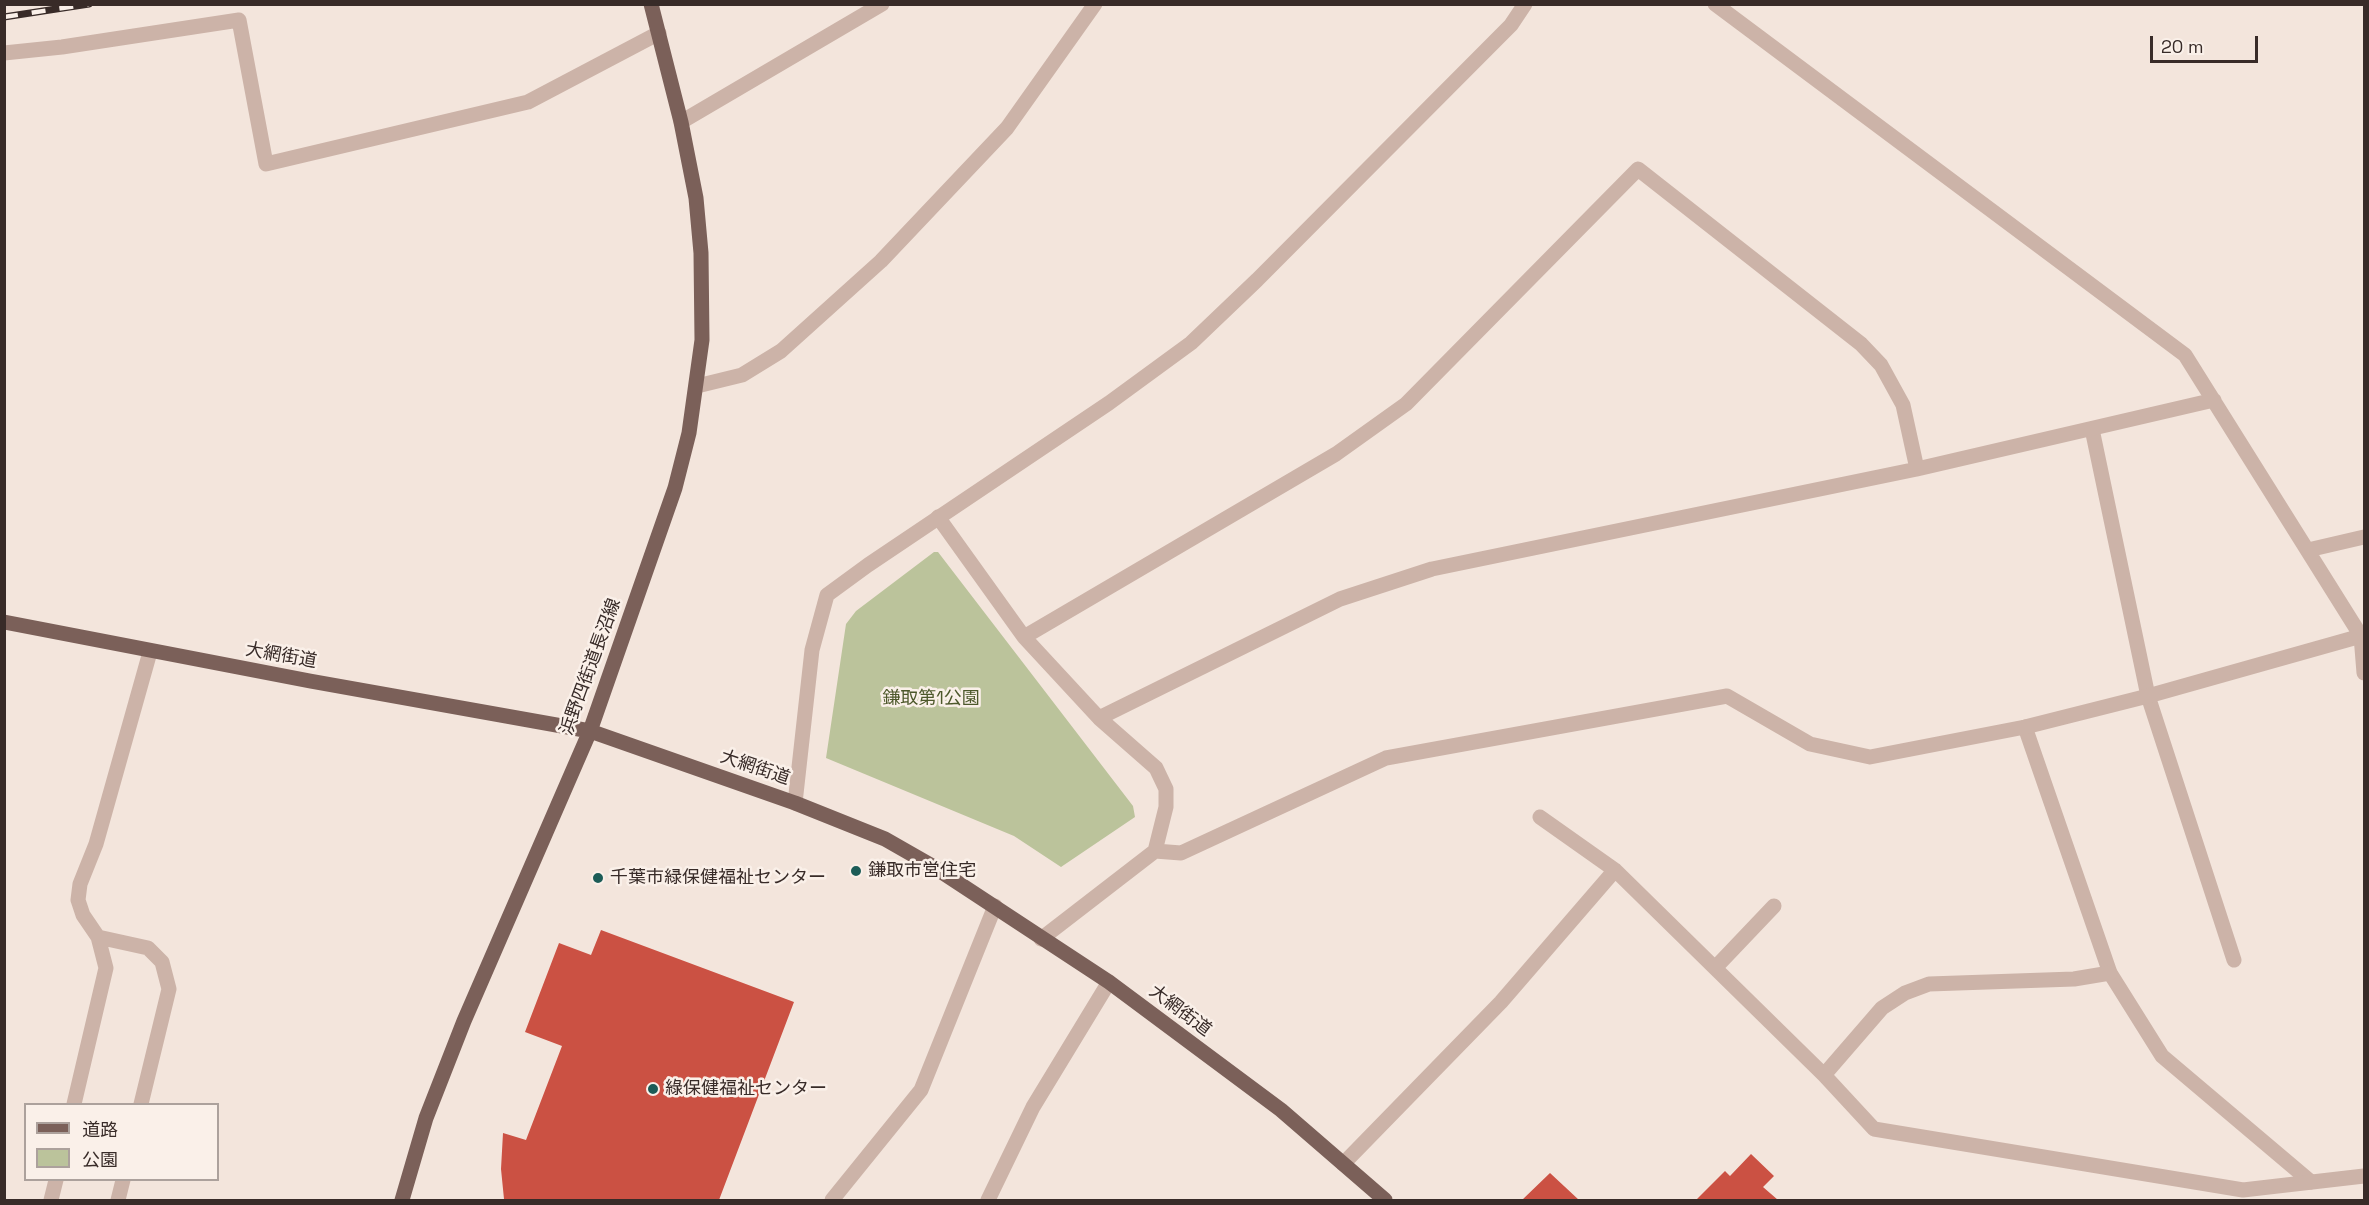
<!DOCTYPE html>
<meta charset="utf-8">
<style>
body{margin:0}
#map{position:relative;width:2369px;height:1205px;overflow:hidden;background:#f3e5dc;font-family:"Space Grotesk","Noto Sans JP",sans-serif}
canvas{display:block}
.frame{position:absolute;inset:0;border:6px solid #382b28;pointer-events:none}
.legend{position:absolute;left:24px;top:1103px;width:195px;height:78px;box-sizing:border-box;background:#faf0e9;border:2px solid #aca19c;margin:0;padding:8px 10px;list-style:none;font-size:18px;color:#382b28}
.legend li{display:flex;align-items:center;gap:12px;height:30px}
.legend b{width:30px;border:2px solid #aca19c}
.scale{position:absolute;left:2150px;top:36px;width:108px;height:27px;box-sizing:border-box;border:3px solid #382b28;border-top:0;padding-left:8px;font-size:18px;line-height:21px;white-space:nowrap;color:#382b28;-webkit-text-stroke:4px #faf0e9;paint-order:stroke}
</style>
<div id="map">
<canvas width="2369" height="1205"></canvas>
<div class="frame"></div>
<ul class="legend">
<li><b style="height:8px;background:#7b6059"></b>道路</li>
<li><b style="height:16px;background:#bbc39b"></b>公園</li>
</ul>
<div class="scale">20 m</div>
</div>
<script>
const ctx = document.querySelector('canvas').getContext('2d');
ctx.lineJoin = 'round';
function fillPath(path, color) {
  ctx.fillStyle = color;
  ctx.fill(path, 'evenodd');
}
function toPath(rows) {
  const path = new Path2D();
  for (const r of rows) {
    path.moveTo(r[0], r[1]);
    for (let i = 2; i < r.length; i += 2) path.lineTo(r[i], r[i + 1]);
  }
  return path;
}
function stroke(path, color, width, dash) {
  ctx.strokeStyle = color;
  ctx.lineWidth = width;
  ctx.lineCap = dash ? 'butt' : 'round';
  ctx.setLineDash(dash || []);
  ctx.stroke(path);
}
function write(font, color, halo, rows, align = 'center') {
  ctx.font = font + ' "Space Grotesk","Noto Sans JP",sans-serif';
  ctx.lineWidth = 5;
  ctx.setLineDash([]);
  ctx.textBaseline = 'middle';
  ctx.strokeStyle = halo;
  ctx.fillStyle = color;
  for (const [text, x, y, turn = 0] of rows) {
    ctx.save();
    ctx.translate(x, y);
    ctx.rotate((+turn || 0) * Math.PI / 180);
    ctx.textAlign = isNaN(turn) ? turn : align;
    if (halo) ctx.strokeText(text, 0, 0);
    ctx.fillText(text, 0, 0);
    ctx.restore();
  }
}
fillPath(toPath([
 [934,552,938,552,1133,806,1135,817,1061,867,1014,836,826,758,846,624,856,611]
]), '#bbc39b');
fillPath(toPath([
 [601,930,794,1002,719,1200,504,1199,501,1169,503,1133,526,1140,562,1046,525,1032,559,943,591,955],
 [1751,1154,1774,1176,1763,1187,1778,1200,1696,1200,1725,1171,1730,1176],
 [1550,1173,1579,1200,1522,1200]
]), '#cb5143');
stroke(toPath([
 [2092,429,2148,696,2234,960],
 [2025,727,2110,973,2162,1056,2311,1182],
 [988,1200,1033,1107,1109,982]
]), '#ccb3a8', 15);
stroke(toPath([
 [1715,4,2185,355,2361,636,2364,673],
 [4,53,62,47,239,20,266,164,528,102,659,33],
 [681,122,882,4],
 [938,517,1024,637,1099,718,1156,768,1166,789,1166,807,1155,851,1041,939],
 [2308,550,2364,537],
 [1024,637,1336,454,1406,404,1638,169,1861,344,1881,365,1903,405,1917,469],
 [1099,718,1340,599,1432,569,1917,469,2214,400],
 [1540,817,1615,870,1824,1075,1874,1129,2243,1190,2364,1176],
 [1155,851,1181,853,1386,758,1727,696,1810,744,1870,757,2025,727,2148,696,2361,636],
 [98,937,148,948,162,962,169,989,141,1104],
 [1715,968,1774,906],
 [1824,1075,1882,1008,1905,993,1929,984,2074,979,2110,973],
 [74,1104,106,968,98,937,83,915,78,900,80,884,96,844,150,652],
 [1343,1164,1501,1002,1615,870],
 [51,1200,56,1180],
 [118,1200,123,1180],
 [832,1200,921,1090,995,906]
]), '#ccb3a8', 15);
stroke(toPath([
 [697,386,742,375,781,351,881,261,1007,128,1095,4],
 [795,803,812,650,827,595,868,565,1109,403,1191,343,1257,280,1511,25,1525,4]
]), '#ccb3a8', 15);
stroke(toPath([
 [4,622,310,681,590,731,795,803,885,839,934,867,1109,982,1281,1110,1385,1200],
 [402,1200,426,1118,464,1021,590,731,675,488,689,433,702,340,701,253,696,198,681,122,651,4]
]), '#7b6059', 15);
const rail = toPath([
 [4,17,89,4]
]);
stroke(rail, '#382b28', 7);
stroke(rail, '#faf0e9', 4.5, [14]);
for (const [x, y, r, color] of [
 [856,871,6,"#1c5c57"],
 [598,878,6,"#1c5c57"],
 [653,1089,6,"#1c5c57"]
]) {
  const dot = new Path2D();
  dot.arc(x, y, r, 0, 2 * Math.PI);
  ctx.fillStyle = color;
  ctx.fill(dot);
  stroke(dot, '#faf0e9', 2);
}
write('18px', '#382b28', '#faf0e9', [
 ["大網街道",281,656,10],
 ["浜野四街道長沼線",591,667,-70],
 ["大網街道",755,768,19],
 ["大網街道",1180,1011,37]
]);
write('18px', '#4d582b', '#faf0e9', [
 ["鎌取第1公園",931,699]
]);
write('18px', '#382b28', '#faf0e9', [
 ["鎌取市営住宅",868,871],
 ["千葉市緑保健福祉センター",610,878],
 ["綠保健福祉センター",665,1089]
], 'left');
</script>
